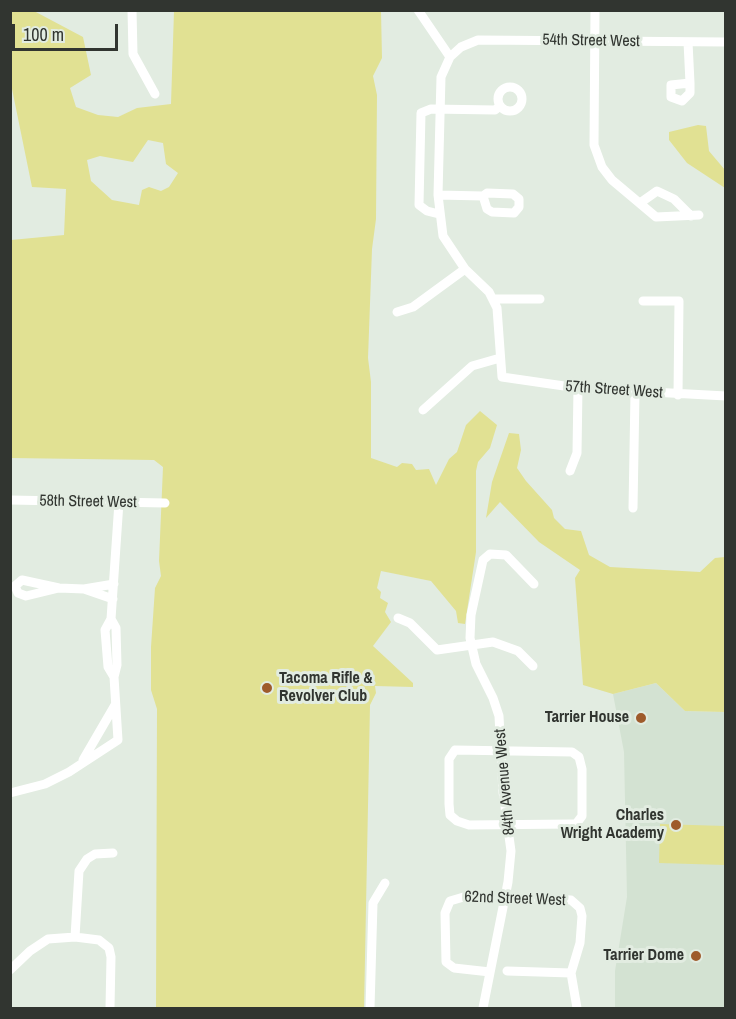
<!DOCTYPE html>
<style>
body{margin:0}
#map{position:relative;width:736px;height:1019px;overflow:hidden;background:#e2ece1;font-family:"Archivo Narrow",sans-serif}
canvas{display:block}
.frame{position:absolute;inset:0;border:12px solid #313530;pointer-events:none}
.scale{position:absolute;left:12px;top:24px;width:106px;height:27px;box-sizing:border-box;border:3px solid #313530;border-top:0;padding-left:8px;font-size:18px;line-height:21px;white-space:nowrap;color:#313530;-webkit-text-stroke:4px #e2ece1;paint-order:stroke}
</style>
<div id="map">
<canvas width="736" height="1019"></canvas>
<div class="frame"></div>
<div class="scale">100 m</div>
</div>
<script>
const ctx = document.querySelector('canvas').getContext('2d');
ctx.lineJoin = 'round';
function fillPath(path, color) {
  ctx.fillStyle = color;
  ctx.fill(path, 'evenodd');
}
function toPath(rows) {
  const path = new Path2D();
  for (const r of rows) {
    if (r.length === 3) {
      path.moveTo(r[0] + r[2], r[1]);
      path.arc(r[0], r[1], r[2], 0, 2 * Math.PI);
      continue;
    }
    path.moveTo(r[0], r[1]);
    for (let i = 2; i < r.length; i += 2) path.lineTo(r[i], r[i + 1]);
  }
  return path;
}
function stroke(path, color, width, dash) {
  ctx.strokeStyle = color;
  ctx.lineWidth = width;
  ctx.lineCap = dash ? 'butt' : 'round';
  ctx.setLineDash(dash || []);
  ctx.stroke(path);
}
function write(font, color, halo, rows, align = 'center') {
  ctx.font = font + ' "Archivo Narrow",sans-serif';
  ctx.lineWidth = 6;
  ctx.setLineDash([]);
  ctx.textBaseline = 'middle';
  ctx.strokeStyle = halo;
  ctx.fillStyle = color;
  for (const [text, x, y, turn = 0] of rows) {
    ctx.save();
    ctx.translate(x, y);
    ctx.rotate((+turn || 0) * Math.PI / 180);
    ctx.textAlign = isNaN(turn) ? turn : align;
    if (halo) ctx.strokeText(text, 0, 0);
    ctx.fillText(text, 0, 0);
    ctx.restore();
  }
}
fillPath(toPath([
 [656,683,685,711,725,712,725,1008,615,1008,615,971,627,897,624,752,613,694]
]), '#d3e2d2');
fillPath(toPath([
 [11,11,34,11,83,37,91,75,70,88,76,107,98,115,118,117,137,108,171,104,174,11,381,11,382,58,373,76,377,95,376,219,372,249,368,358,371,382,371,458,397,467,402,463,412,464,416,470,429,469,436,485,449,459,457,452,466,425,480,411,497,425,490,448,478,462,476,471,476,552,465,624,458,623,456,611,431,581,381,571,377,588,381,592,380,598,388,603,385,612,391,622,373,646,413,683,413,687,375,686,376,693,370,705,364,1008,156,1008,157,709,151,690,151,647,155,588,161,576,159,561,163,467,154,460,11,458,11,240,64,235,66,189,32,187,11,84],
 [148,140,163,143,166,164,178,173,169,187,161,191,149,187,142,190,139,205,112,200,91,181,87,160,100,156,133,162],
 [698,125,706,126,709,151,725,170,725,188,687,163,669,140,669,132],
 [509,433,519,434,521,450,517,468,526,481,552,510,554,518,565,529,581,531,589,555,610,567,700,572,715,558,725,557,725,712,685,711,656,683,613,694,583,685,575,578,580,570,539,542,500,502,486,518,492,482],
 [660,824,725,826,725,865,659,863]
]), '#e1e193');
stroke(toPath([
 [132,10,133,54,155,94],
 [418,10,450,57],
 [595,10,594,145,602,167,612,180,656,217,699,215],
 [688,42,690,83,690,93,682,101,671,97,671,85,690,83],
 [726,42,478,40,461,47,450,57,441,77,438,195,443,236,465,269,489,292,497,308,502,377,578,388,726,396],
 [510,99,12],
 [438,195,483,196,487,209,492,212,514,213,519,207,519,199,513,194,487,193,483,196],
 [640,203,657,191,674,199,691,216],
 [439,214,427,211,419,205,421,113,431,109,495,110,500,106],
 [494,299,540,299],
 [643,301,679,301,678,395],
 [397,312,413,307,465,269],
 [423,410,472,366,500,358],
 [570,471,577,453,578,388],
 [10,500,165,503],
 [633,508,635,393],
 [59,588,26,596,18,593,15,586,22,580,59,588,84,589,114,584],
 [84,589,113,599],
 [398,618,410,623,437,650,493,642,518,651,533,666],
 [114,677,108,667,105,630,111,619,119,502],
 [455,750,572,752,579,757,582,769,582,816,576,824,572,824,469,825,457,821,450,815,449,804,449,759,455,750],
 [83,760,115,705],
 [10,793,45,784,69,772,118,740,114,677,117,665,116,628,111,619],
 [75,937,79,871,87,859,95,854,113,853],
 [10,970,30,951,48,939,75,937,99,940,109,948,111,957,110,1008],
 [507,971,571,973],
 [490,972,454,968,446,962,445,913,450,901,467,896,571,900,580,908,582,916,580,943,571,973,577,1008],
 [370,1008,373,903,385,883],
 [483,1008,508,882,511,851,503,792,499,716,493,698,476,664,470,638,471,615,483,560,490,554,506,555,534,584]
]), '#fff', 9);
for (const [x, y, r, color] of [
 [267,688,6,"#9e5b2b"],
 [641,718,6,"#9e5b2b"],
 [676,825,6,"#9e5b2b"],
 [696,956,6,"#9e5b2b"]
]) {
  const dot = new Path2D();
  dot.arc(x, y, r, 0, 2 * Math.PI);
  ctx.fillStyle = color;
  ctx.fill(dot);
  stroke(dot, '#e2ece1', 2);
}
write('16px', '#313530', '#e2ece1', [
 ["54th Street West",591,41,1],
 ["57th Street West",614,390,4],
 ["58th Street West",88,502,1],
 ["84th Avenue West",505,782,-95],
 ["62nd Street West",515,899,2]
]);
write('bold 16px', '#313530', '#e2ece1', [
 ["Tacoma Rifle &",279,679,"left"],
 ["Revolver Club",279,697,"left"],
 ["Tarrier House",629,718],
 ["Charles",664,816],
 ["Wright Academy",664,834],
 ["Tarrier Dome",684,956]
], 'right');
</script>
